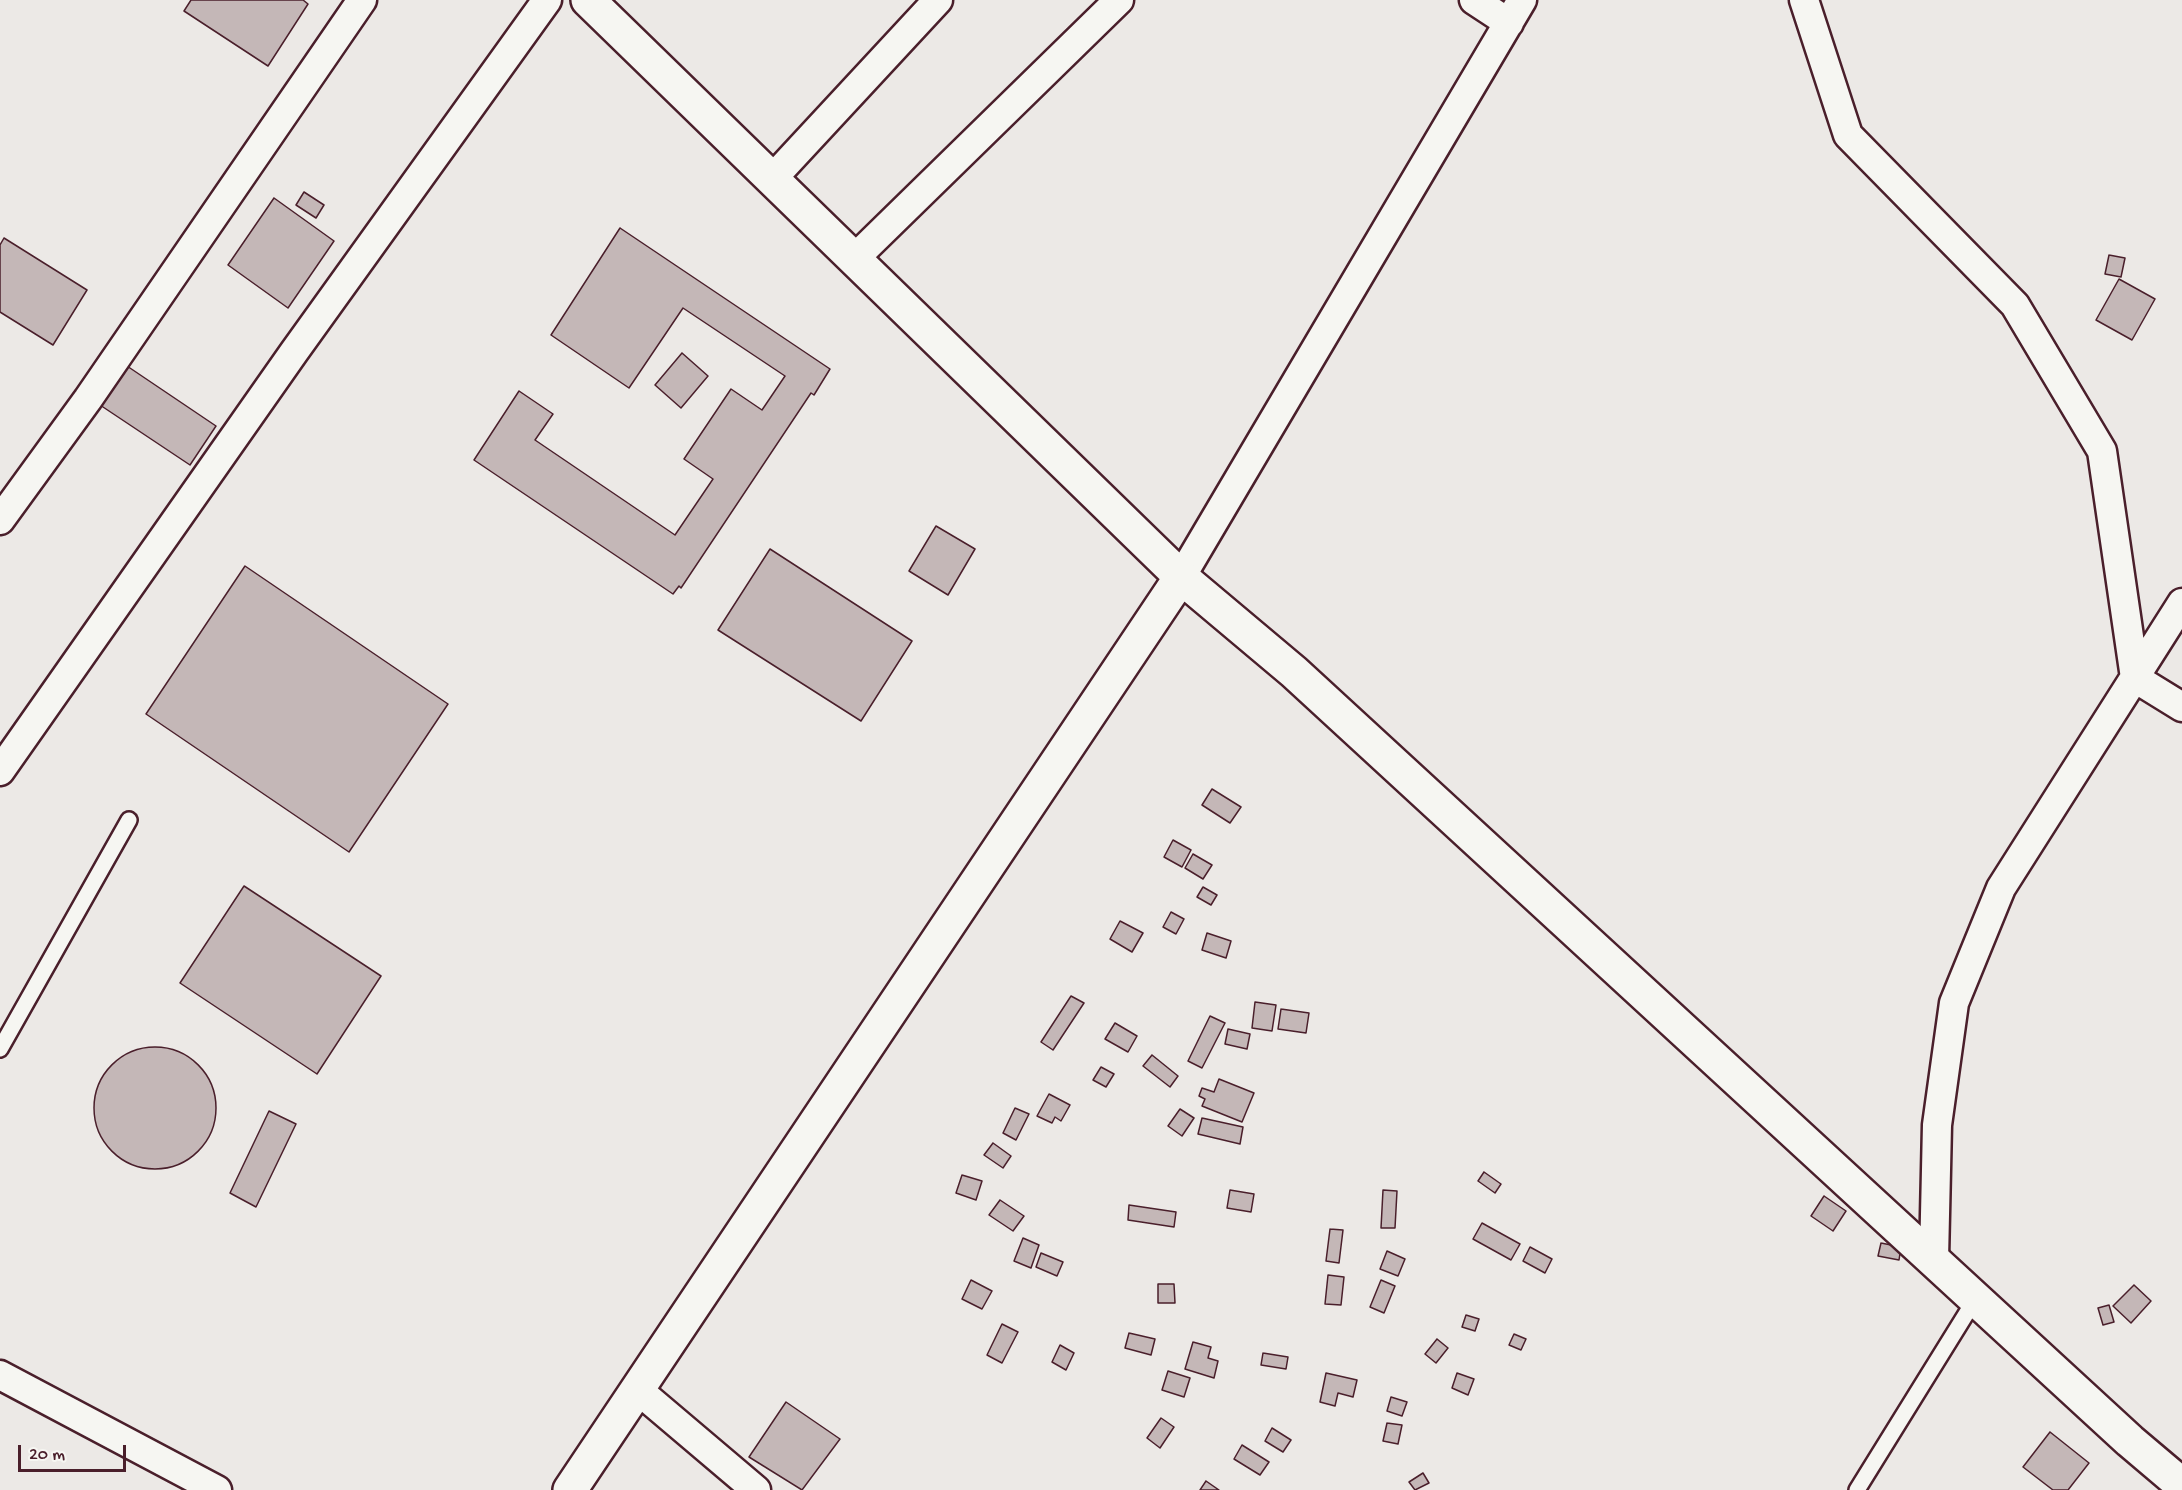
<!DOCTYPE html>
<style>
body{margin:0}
#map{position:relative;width:2182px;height:1490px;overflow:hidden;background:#ece9e6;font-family:"Gochi Hand",sans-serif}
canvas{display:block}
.scale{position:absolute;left:18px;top:1445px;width:108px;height:27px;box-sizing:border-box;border:3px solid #4a1f2b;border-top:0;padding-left:8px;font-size:18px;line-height:21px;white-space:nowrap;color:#4a1f2b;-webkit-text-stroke:4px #f6f6f2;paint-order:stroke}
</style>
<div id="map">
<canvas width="2182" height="1490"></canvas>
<div class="scale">20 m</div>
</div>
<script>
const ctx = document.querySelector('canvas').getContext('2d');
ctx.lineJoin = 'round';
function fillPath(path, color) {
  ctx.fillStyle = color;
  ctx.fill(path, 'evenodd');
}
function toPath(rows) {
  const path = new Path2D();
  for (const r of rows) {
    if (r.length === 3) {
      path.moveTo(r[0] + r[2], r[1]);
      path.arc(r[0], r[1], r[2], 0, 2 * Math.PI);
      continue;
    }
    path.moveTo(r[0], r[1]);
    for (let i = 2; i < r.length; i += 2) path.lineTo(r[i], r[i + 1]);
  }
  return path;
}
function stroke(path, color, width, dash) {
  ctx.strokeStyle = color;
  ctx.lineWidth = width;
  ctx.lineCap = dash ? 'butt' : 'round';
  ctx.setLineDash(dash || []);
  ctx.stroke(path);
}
const building = toPath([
 [191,0,303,0,308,4,268,66,184,11,191,0],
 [304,192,324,205,316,218,296,205,304,192],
 [274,198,334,241,288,308,228,265,274,198],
 [620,228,830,369,814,395,811,393,681,588,679,586,673,594,474,460,519,391,553,414,535,440,675,535,713,479,684,459,731,389,762,410,785,376,683,308,629,388,551,335,620,228],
 [4,238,87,290,53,345,0,312,0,245,4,238],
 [2109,255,2125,258,2121,277,2105,274,2109,255],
 [2119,279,2155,299,2132,340,2096,320,2119,279],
 [682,353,708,376,681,408,655,385,682,353],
 [127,366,216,426,190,465,100,405,127,366],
 [936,526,975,549,948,595,909,571,936,526],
 [770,549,912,641,861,721,718,630,770,549],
 [245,566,448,704,349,852,146,714,245,566],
 [1212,789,1241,807,1230,823,1202,805,1212,789],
 [1173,840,1191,850,1182,867,1164,857,1173,840],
 [1193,854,1212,865,1203,879,1185,868,1193,854],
 [244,886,381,976,317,1074,180,983,244,886],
 [1203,887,1217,895,1211,905,1197,897,1203,887],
 [1171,912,1184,919,1176,934,1163,927,1171,912],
 [1120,921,1143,933,1132,952,1110,939,1120,921],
 [1207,933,1231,941,1226,958,1202,950,1207,933],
 [1071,996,1084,1003,1053,1050,1041,1042,1071,996],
 [1255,1002,1276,1005,1272,1031,1252,1028,1255,1002],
 [1281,1009,1309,1013,1306,1033,1278,1029,1281,1009],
 [1210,1016,1225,1023,1202,1068,1188,1061,1210,1016],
 [1115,1023,1137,1036,1128,1052,1105,1039,1115,1023],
 [1228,1029,1250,1034,1247,1049,1225,1044,1228,1029],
 [155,1108,61],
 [1152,1055,1178,1076,1170,1087,1143,1066,1152,1055],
 [1101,1067,1114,1074,1106,1087,1093,1080,1101,1067],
 [1219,1079,1254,1093,1242,1122,1202,1106,1205,1099,1199,1096,1202,1088,1214,1092,1219,1079],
 [1049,1094,1070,1105,1061,1121,1055,1117,1052,1123,1037,1116,1049,1094],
 [1015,1108,1029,1114,1016,1140,1003,1133,1015,1108],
 [1180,1109,1194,1118,1182,1136,1168,1126,1180,1109],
 [269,1111,296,1124,256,1207,230,1193,269,1111],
 [1202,1118,1243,1127,1240,1144,1198,1134,1202,1118],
 [993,1143,1011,1156,1003,1168,984,1155,993,1143],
 [1484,1172,1501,1184,1495,1193,1478,1181,1484,1172],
 [962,1175,982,1181,976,1200,956,1193,962,1175],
 [1230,1190,1254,1194,1251,1212,1227,1208,1230,1190],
 [1383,1190,1397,1191,1395,1228,1381,1228,1383,1190],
 [1824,1196,1846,1211,1833,1231,1811,1216,1824,1196],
 [1000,1200,1024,1216,1013,1231,989,1215,1000,1200],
 [1129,1205,1176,1212,1174,1227,1128,1220,1129,1205],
 [1482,1223,1520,1244,1511,1260,1473,1239,1482,1223],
 [1330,1229,1343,1230,1339,1263,1326,1261,1330,1229],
 [1023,1238,1039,1245,1031,1268,1014,1261,1023,1238],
 [1881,1243,1901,1247,1899,1260,1878,1256,1881,1243],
 [1530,1247,1552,1259,1545,1273,1523,1261,1530,1247],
 [1387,1251,1405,1259,1398,1276,1380,1269,1387,1251],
 [1041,1253,1063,1262,1057,1276,1036,1267,1041,1253],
 [1328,1275,1344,1277,1341,1305,1325,1304,1328,1275],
 [971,1280,992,1291,982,1309,962,1299,971,1280],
 [1381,1280,1395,1286,1384,1313,1370,1307,1381,1280],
 [1158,1284,1174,1284,1175,1303,1158,1303,1158,1284],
 [2134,1285,2151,1301,2131,1323,2113,1306,2134,1285],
 [2109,1305,2114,1322,2103,1325,2098,1308,2109,1305],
 [1466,1315,1479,1319,1475,1331,1462,1327,1466,1315],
 [1002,1324,1018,1332,1002,1363,987,1355,1002,1324],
 [1129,1333,1155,1339,1151,1355,1125,1348,1129,1333],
 [1514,1334,1526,1339,1521,1350,1509,1345,1514,1334],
 [1437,1339,1448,1348,1436,1363,1425,1354,1437,1339],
 [1193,1342,1211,1347,1208,1358,1218,1361,1214,1378,1185,1369,1193,1342],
 [1060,1345,1074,1353,1066,1370,1052,1362,1060,1345],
 [1263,1353,1288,1357,1286,1369,1261,1365,1263,1353],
 [1168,1371,1190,1378,1184,1397,1162,1390,1168,1371],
 [1326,1373,1357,1380,1353,1397,1338,1393,1335,1406,1320,1402,1326,1373],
 [1457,1373,1474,1379,1468,1395,1452,1388,1457,1373],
 [1391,1397,1407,1402,1402,1416,1387,1411,1391,1397],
 [786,1402,840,1439,802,1490,749,1457,786,1402],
 [1161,1418,1174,1427,1160,1448,1147,1438,1161,1418],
 [1387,1423,1402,1425,1398,1444,1383,1441,1387,1423],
 [1272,1428,1291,1440,1283,1452,1265,1441,1272,1428],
 [2050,1432,2089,1463,2068,1490,2053,1490,2023,1467,2050,1432],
 [1242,1445,1269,1462,1260,1475,1234,1459,1242,1445],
 [1423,1473,1429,1483,1415,1490,1409,1482,1423,1473],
 [1206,1481,1219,1490,1200,1490,1206,1481]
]);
fillPath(building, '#c4b7b7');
stroke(building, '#4a1f2b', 1.5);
const lane = toPath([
 [0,1049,129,820],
 [1857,1490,1976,1298]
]);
const street = toPath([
 [1474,0,1509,23],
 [1804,0,1848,135,2015,305,2102,451,2135,678,2182,707],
 [772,179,938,0],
 [854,259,1119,0],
 [0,520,88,399,362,0],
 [1181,577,1522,0],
 [0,771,294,352,547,0],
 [1934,1259,1937,1125,1954,1003,2001,888,2182,603],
 [0,1375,217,1490],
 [638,1390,756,1490]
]);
const secondary = toPath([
 [588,0,1181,577,1294,672,2130,1441,2182,1485],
 [570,1490,1181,577]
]);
stroke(lane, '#4a1f2b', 20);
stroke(street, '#4a1f2b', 33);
stroke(secondary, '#4a1f2b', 38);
stroke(lane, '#f6f6f2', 15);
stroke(street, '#f6f6f2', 28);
stroke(secondary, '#f6f6f2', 33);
</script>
